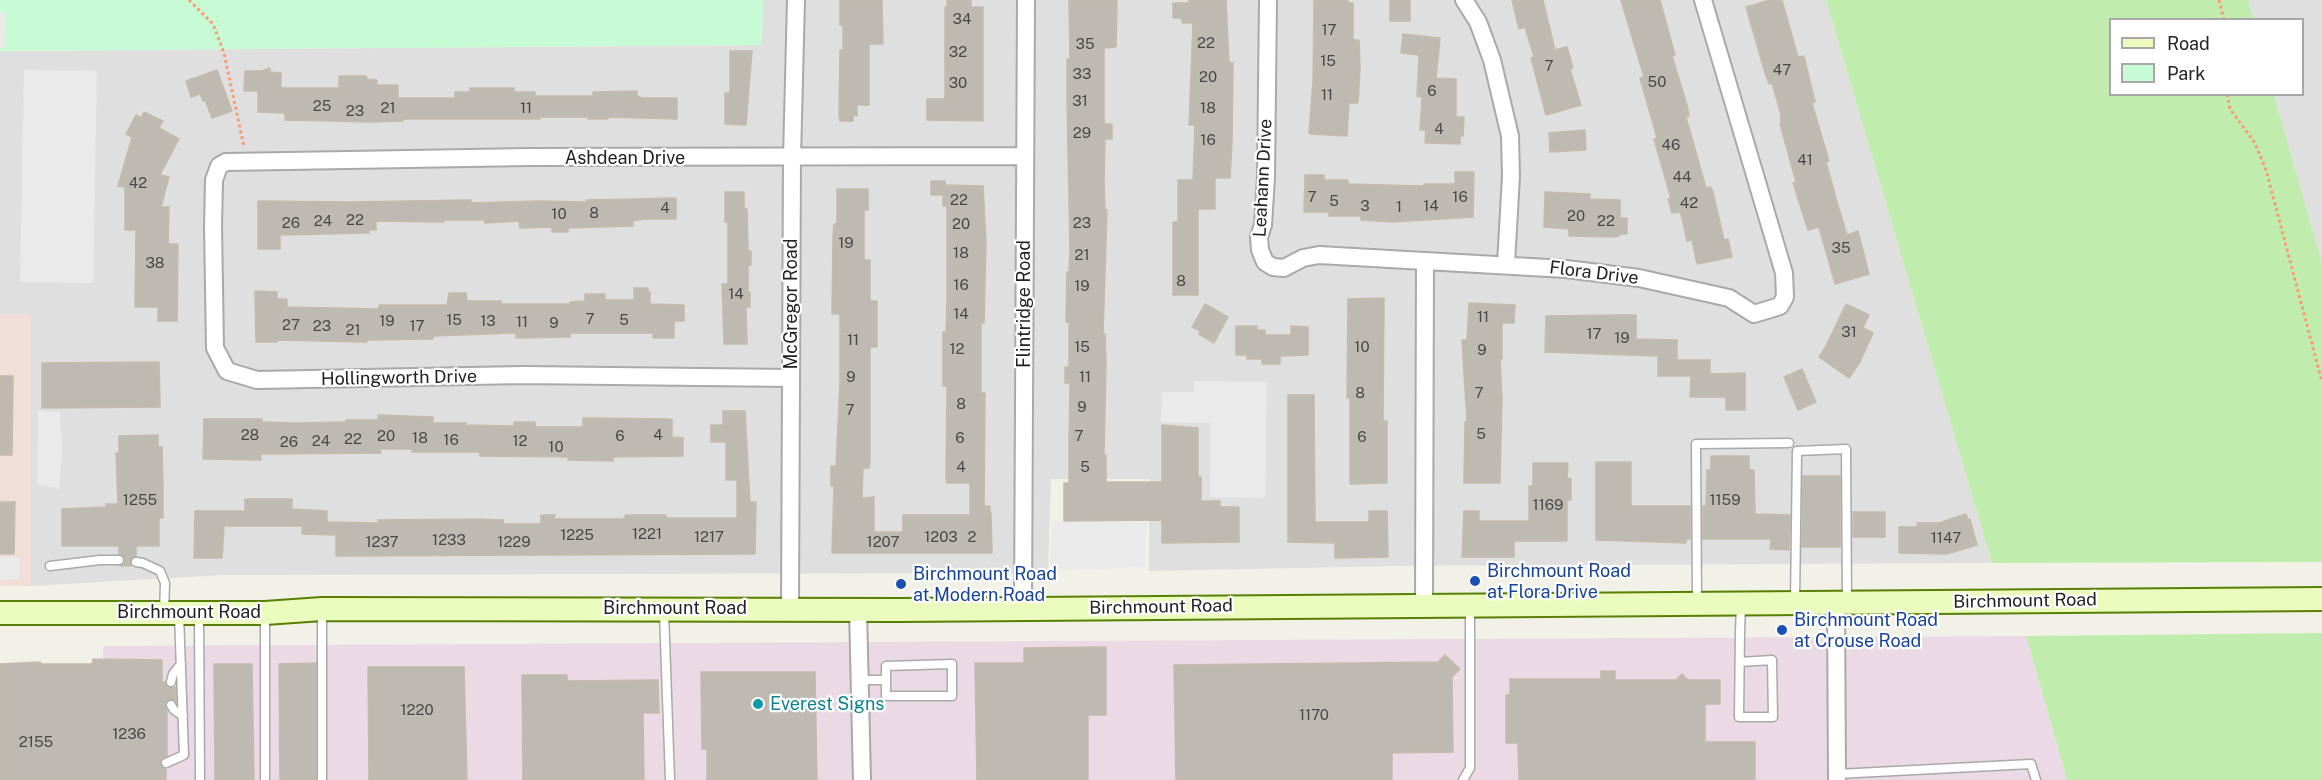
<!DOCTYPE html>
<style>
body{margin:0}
#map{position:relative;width:2322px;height:780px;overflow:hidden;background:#f2f1e8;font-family:"Public Sans",sans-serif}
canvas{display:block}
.legend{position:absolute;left:2109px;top:18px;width:195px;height:78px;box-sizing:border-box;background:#fff;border:2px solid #a7a7a7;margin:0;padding:8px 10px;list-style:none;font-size:18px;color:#222}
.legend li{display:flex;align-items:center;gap:12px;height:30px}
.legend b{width:30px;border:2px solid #a7a7a7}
</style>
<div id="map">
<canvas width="2322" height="780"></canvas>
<ul class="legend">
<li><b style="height:8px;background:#ebfbbd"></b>Road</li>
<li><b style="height:16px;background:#c7fbd5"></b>Park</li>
</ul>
</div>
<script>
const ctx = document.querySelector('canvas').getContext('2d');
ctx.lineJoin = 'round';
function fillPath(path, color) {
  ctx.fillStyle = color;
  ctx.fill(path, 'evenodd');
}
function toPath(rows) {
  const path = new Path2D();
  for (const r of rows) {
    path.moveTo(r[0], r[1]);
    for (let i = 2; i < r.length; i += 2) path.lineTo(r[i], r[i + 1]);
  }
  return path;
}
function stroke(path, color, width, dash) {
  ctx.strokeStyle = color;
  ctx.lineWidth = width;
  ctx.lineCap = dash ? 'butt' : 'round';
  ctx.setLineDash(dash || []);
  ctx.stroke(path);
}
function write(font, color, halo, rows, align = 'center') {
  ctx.font = font + ' "Public Sans",sans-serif';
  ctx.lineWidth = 4.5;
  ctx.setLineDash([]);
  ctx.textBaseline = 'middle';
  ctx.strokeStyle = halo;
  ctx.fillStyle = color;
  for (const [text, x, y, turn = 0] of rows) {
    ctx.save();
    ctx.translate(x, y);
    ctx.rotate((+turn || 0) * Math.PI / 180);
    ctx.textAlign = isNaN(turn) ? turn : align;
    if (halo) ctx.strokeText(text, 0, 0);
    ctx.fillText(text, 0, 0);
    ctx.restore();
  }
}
fillPath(toPath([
 [763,0,1826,0,1992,563,1396,566,1149,571,1149,479,1051,479,1048,573,224,575,31,586,31,315,0,314,0,51,761,45],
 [2248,0,2322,0,2322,263,2274,95,2302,94,2302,20,2253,19]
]), '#e0dfdf');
fillPath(toPath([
 [0,314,31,314,31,586,0,586]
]), '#f2ded8');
fillPath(toPath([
 [2026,636,2067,780,103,780,103,646]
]), '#ebdae5');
fillPath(toPath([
 [1826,0,2248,0,2253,19,2110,20,2110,94,2274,95,2322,263,2322,562,1992,563],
 [2322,633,2322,780,2067,780,2026,636]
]), '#c0ecae');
fillPath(toPath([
 [0,0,763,0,762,45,0,51]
]), '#c7fbd5');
fillPath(toPath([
 [0,12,6,13,5,48,0,48],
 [24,70,97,71,93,283,20,282],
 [1194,381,1267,382,1265,498,1210,497,1211,423,1161,422,1162,392,1194,392],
 [38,411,60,412,62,451,59,489,37,484],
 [1052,521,1147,522,1145,567,1050,571],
 [0,557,20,557,19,579,0,580]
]), '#eaeaea');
const building = toPath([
 [840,0,882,0,883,44,869,44,869,105,857,105,857,116,853,115,853,121,840,121,839,116,840,50,843,50,843,25,840,25,840,0],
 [947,0,971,0,971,7,983,7,983,121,927,120,927,99,945,99,945,7,947,7,947,0],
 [1069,0,1117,0,1116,47,1104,48,1104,119,1105,124,1112,124,1112,139,1105,139,1104,181,1105,210,1107,210,1103,334,1105,334,1106,364,1104,455,1106,455,1106,482,1162,482,1162,425,1198,428,1198,477,1201,477,1201,501,1220,501,1220,507,1239,507,1239,542,1162,543,1162,520,1064,521,1064,483,1069,483,1069,444,1070,383,1065,383,1065,367,1069,367,1069,322,1066,322,1067,272,1069,272,1070,250,1067,100,1067,59,1070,59,1069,0],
 [1189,0,1226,0,1229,63,1233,63,1232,142,1230,178,1215,178,1215,209,1198,209,1198,295,1173,295,1173,222,1178,222,1178,180,1193,180,1195,125,1189,125,1193,23,1182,23,1182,18,1173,18,1173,3,1189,3,1189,0],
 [1314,0,1348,0,1348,3,1353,3,1353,40,1359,40,1360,68,1358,103,1349,103,1347,136,1310,134,1309,132,1313,82,1314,0],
 [1390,0,1410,0,1410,21,1390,21,1390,0],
 [1512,0,1543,0,1555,50,1567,47,1573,68,1570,69,1581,105,1546,115,1531,58,1534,57,1525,27,1519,29,1512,0],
 [1621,0,1660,0,1675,55,1672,56,1687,105,1689,116,1686,117,1694,145,1706,188,1710,187,1713,192,1724,240,1728,239,1732,257,1697,264,1692,240,1687,241,1681,214,1679,212,1672,213,1668,199,1671,199,1654,139,1657,138,1640,78,1644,77,1621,0],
 [1770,0,1782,0,1798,57,1804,56,1815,102,1812,103,1829,161,1826,162,1837,202,1847,235,1858,231,1869,274,1835,284,1819,227,1808,230,1793,183,1796,182,1780,124,1781,123,1781,115,1772,83,1769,84,1765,73,1746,7,1770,0],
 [1403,34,1440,38,1436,78,1456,79,1456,117,1464,117,1463,136,1460,136,1460,144,1425,143,1426,130,1420,130,1422,97,1417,96,1419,55,1401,53,1403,34],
 [730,51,752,51,746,125,725,124,725,93,730,93,730,51],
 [270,68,270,72,281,73,281,88,339,88,339,76,366,76,367,79,377,80,377,85,398,85,398,98,455,98,455,92,470,92,470,88,514,88,514,92,535,92,535,96,593,96,593,92,637,91,637,96,642,98,677,98,677,119,608,117,608,119,588,119,588,117,540,117,540,119,403,119,403,121,370,122,285,120,285,113,258,112,258,91,244,91,245,71,261,71,270,68],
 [217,70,232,111,212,118,205,100,203,101,200,94,191,97,186,81,217,70],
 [144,112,163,121,159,128,179,139,160,175,169,177,161,207,169,207,168,244,178,244,177,321,158,321,158,307,135,307,136,230,125,230,125,187,118,186,132,137,126,134,136,115,141,118,144,112],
 [1585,130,1586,150,1550,152,1549,133,1585,130],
 [1455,172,1474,172,1473,217,1393,222,1361,220,1361,216,1329,216,1329,212,1304,212,1305,175,1324,175,1324,180,1348,180,1348,184,1424,186,1424,184,1455,184,1455,172],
 [931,181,945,181,945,185,983,186,986,241,984,323,981,323,981,393,985,393,984,506,990,506,990,513,991,513,992,553,832,553,834,486,831,486,831,466,836,466,840,382,840,314,832,314,833,235,834,224,837,224,837,189,868,189,868,210,864,210,864,260,870,260,870,301,877,301,877,347,870,347,870,462,869,468,863,468,862,498,874,497,874,532,903,532,903,515,970,515,970,483,947,483,946,478,947,386,943,386,943,332,946,332,947,301,947,206,943,206,943,195,931,195,931,181],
 [725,192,744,192,744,208,747,209,748,251,751,251,751,265,748,265,748,292,750,292,750,307,746,307,747,344,724,344,722,284,728,284,728,222,725,222,725,192],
 [1545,192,1590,194,1590,199,1620,200,1620,218,1627,218,1627,234,1619,234,1619,236,1613,237,1569,236,1569,229,1544,227,1545,192],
 [676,198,676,219,643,219,633,221,633,226,568,228,568,232,552,232,552,227,520,228,519,221,485,223,484,220,444,220,444,222,376,221,376,230,369,230,369,233,280,235,280,249,258,249,258,201,348,202,471,200,471,203,539,201,587,202,587,200,676,198],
 [634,288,648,288,648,292,650,292,650,304,684,305,684,321,674,321,674,338,653,338,653,333,570,333,570,337,516,338,516,333,433,336,433,339,368,340,366,342,277,340,277,342,256,342,255,291,277,292,277,299,287,299,287,307,379,309,379,305,447,305,449,293,466,293,467,301,501,301,501,304,570,304,570,302,585,301,585,294,605,294,605,300,634,300,634,288],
 [1384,298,1383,421,1387,421,1387,483,1350,484,1350,398,1347,398,1348,299,1384,298],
 [1469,303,1515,305,1514,323,1502,323,1502,359,1500,359,1502,399,1500,483,1464,483,1465,422,1467,422,1462,340,1467,340,1469,303],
 [1205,304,1228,317,1214,343,1199,334,1200,331,1192,327,1205,304],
 [1846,304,1869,315,1863,328,1873,333,1860,362,1849,378,1819,357,1826,346,1846,304],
 [1617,315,1636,315,1636,339,1677,340,1677,360,1710,360,1710,374,1745,373,1745,410,1726,410,1726,397,1690,397,1691,376,1658,376,1658,356,1545,352,1546,316,1617,315],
 [1236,326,1257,326,1257,330,1265,330,1265,335,1291,335,1291,326,1308,327,1308,355,1280,356,1280,364,1262,364,1262,359,1247,359,1247,355,1236,355,1236,326],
 [159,362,160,407,42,408,42,363,159,362],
 [1802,369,1816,402,1798,410,1784,377,1802,369],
 [0,376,13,376,12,455,0,455,0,376],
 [1288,395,1314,395,1315,522,1369,522,1369,511,1387,511,1388,557,1335,558,1335,543,1288,542,1288,395],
 [723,411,745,411,750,502,756,502,755,554,336,556,336,535,302,534,302,526,224,526,222,558,194,558,195,511,245,511,245,499,292,499,292,509,327,511,327,522,378,523,378,520,475,519,503,520,504,524,541,524,541,515,555,515,554,519,623,519,626,515,666,515,666,518,737,518,737,480,726,480,726,442,711,442,711,425,723,425,723,411],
 [378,415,433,417,433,423,466,423,466,425,514,426,514,422,535,422,535,427,583,427,583,418,670,419,672,420,672,437,683,438,683,456,613,457,613,461,568,460,568,457,480,456,480,452,412,452,412,449,380,449,381,453,261,454,261,460,203,459,204,419,262,419,262,422,295,423,346,422,346,420,378,420,378,415],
 [158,435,158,447,162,447,163,486,163,518,159,518,159,546,136,546,136,556,130,561,131,566,120,566,124,564,125,559,119,554,119,546,62,546,62,509,106,507,106,504,118,504,116,453,119,453,119,436,158,435],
 [1711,456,1749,456,1749,470,1754,470,1755,514,1790,515,1789,550,1770,549,1771,539,1703,539,1703,506,1706,506,1707,470,1711,470,1711,456],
 [1596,462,1631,462,1631,506,1690,506,1690,539,1686,539,1686,543,1596,540,1596,462],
 [1533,463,1568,463,1567,478,1571,479,1571,500,1567,500,1567,541,1514,541,1514,557,1462,557,1464,511,1479,511,1479,521,1529,521,1529,486,1533,486,1533,463],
 [1803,476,1840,476,1840,547,1802,547,1803,476],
 [0,502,15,502,14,554,0,554,0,502],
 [1853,512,1885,512,1885,537,1853,537,1853,512],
 [1966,514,1968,520,1970,519,1977,545,1947,554,1899,553,1899,527,1917,527,1917,523,1939,523,1966,514],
 [1106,647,1106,715,1088,715,1088,780,977,780,975,663,1024,663,1024,648,1106,647],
 [1445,655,1460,669,1452,677,1453,752,1392,753,1392,780,1176,780,1174,665,1438,662,1445,655],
 [93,659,162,660,162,682,165,682,169,688,175,687,176,701,168,699,165,705,167,711,167,756,161,759,160,763,162,768,166,769,166,780,0,780,0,664,40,662,42,664,92,664,93,659],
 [316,663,316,780,280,780,279,664,316,663],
 [214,664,252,664,254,780,215,780,214,664],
 [368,667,464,667,467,780,369,780,368,667],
 [1601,671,1615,671,1615,680,1676,680,1682,674,1688,680,1720,680,1720,704,1705,704,1705,742,1755,742,1755,780,1519,780,1518,743,1506,743,1506,695,1510,695,1510,679,1601,679,1601,671],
 [701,672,815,672,817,780,707,780,707,749,702,749,701,672],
 [522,675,567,675,567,681,658,680,659,713,643,713,644,780,523,780,522,675]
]);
fillPath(building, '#bfbab1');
stroke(building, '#c4bbaa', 1.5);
const service = toPath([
 [136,562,143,563,160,571,165,583,164,613],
 [50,566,100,560,119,560],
 [1697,603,1696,444,1789,443],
 [1795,603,1797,451,1846,449,1847,602],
 [322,610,322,780],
 [664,612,670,780],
 [199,613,200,780],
 [265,615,265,780],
 [1740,662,1772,660,1773,717,1739,717,1740,632,1741,604],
 [859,680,886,680,886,696,952,696,952,664,886,666,886,680],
 [171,682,173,674,181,664],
 [171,705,174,710,183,716],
 [166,763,184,755,179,614],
 [1837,774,2031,764,2036,780],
 [1463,780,1470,768,1470,608]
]);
const minor = toPath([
 [1268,0,1266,177,1263,225,1259,237,1260,250,1265,262,1273,267,1284,268,1303,258,1319,255,1566,269,1639,278,1729,298,1754,314,1780,306,1785,297,1784,273,1703,0],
 [1464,0,1478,22,1492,60,1510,136,1511,176,1506,264],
 [790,378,523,375,257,380,227,371,215,348,213,226,214,180,219,166,226,162,530,157,1025,156],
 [1836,603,1837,780],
 [1424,605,1425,263],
 [790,608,792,158,796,0],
 [1023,608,1026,0],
 [858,609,862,780]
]);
const secondary = toPath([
 [0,613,265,613,322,609,900,610,2322,599]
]);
stroke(service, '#a9a9a9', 11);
stroke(minor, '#a9a9a9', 20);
stroke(secondary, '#587f03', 26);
stroke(toPath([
 [189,0,213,24,224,53,244,147],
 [2219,0,2224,20],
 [2227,94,2230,109,2255,143,2266,170,2322,382]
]), '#fc9a6f', 3, [3, 3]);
stroke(service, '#fff', 8);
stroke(minor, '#fff', 16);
stroke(secondary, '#ebfbbd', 22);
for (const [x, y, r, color] of [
 [1475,581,6,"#1a4fb4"],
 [901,584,6,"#1a4fb4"],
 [1782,630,6,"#1a4fb4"],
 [758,704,6,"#0f9aa8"]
]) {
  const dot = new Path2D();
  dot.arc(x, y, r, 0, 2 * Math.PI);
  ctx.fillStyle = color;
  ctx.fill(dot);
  stroke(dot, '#fff', 2);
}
write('15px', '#494846', null, [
 ["34",962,19],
 ["17",1329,30],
 ["22",1206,43],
 ["35",1085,44],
 ["32",958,52],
 ["15",1328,61],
 ["7",1549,66],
 ["47",1782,70],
 ["33",1082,74],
 ["20",1208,77],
 ["50",1657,82],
 ["30",958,83],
 ["6",1432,91],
 ["11",1327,95],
 ["31",1080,101],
 ["25",322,106],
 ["21",388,108],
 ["11",526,108],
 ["18",1208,108],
 ["23",355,111],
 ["4",1439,129],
 ["29",1082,133],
 ["16",1208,140],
 ["46",1671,145],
 ["41",1805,160],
 ["44",1682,177],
 ["42",138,183],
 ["7",1312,197],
 ["16",1460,197],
 ["22",959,200],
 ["5",1334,201],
 ["42",1689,203],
 ["3",1365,206],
 ["14",1431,206],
 ["1",1399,207],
 ["4",665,208],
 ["8",594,213],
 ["10",559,214],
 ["20",1576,216],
 ["22",355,220],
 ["24",323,221],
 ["22",1606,221],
 ["26",291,223],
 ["23",1082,223],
 ["20",961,224],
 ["19",846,243],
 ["35",1841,248],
 ["18",961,253],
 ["21",1082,255],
 ["38",155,263],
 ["8",1181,281],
 ["16",961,285],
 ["19",1082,286],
 ["14",736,294],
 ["14",961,314],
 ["11",1483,317],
 ["7",590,319],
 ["15",454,320],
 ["5",624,320],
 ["19",387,321],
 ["13",488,321],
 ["11",522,322],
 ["9",554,323],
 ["27",291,325],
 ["23",322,326],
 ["17",417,326],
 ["21",353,330],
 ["31",1849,332],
 ["17",1594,334],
 ["19",1622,338],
 ["11",853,340],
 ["15",1082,347],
 ["10",1362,347],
 ["12",957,349],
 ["9",1482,350],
 ["9",851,377],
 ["11",1085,377],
 ["8",1360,393],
 ["7",1479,393],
 ["8",961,404],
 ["9",1082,407],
 ["7",850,410],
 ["5",1481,434],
 ["28",250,435],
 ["4",658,435],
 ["20",386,436],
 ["6",620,436],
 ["7",1079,436],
 ["6",1362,437],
 ["18",420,438],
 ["6",960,438],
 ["22",353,439],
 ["16",451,440],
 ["24",321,441],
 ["12",520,441],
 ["26",289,442],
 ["10",556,447],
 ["4",961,467],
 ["5",1085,467],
 ["1255",140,500],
 ["1159",1725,500],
 ["1169",1548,505],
 ["1221",647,534],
 ["1225",577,535],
 ["1217",709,537],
 ["1203",941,537],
 ["2",972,537],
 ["1147",1946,538],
 ["1233",449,540],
 ["1237",382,542],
 ["1229",514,542],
 ["1207",883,542],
 ["1220",417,710],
 ["1170",1314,715],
 ["1236",129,734],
 ["2155",36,742]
]);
write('18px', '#222', '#fff', [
 ["Ashdean Drive",625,158],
 ["Leahann Drive",1263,178,-87],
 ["Flora Drive",1594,273,7],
 ["McGregor Road",791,304,-90],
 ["Flintridge Road",1024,304,-90],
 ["Hollingworth Drive",399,378,-1],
 ["Birchmount Road",2025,601,-1],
 ["Birchmount Road",1161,607,-1],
 ["Birchmount Road",675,608],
 ["Birchmount Road",189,612]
]);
write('18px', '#164399', '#fff', [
 ["Birchmount Road",1487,571],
 ["at Flora Drive",1487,592],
 ["Birchmount Road",913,574],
 ["at Modern Road",913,595],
 ["Birchmount Road",1794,620],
 ["at Crouse Road",1794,641]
], 'left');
write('18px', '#0d838f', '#fff', [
 ["Everest Signs",770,704]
], 'left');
</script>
